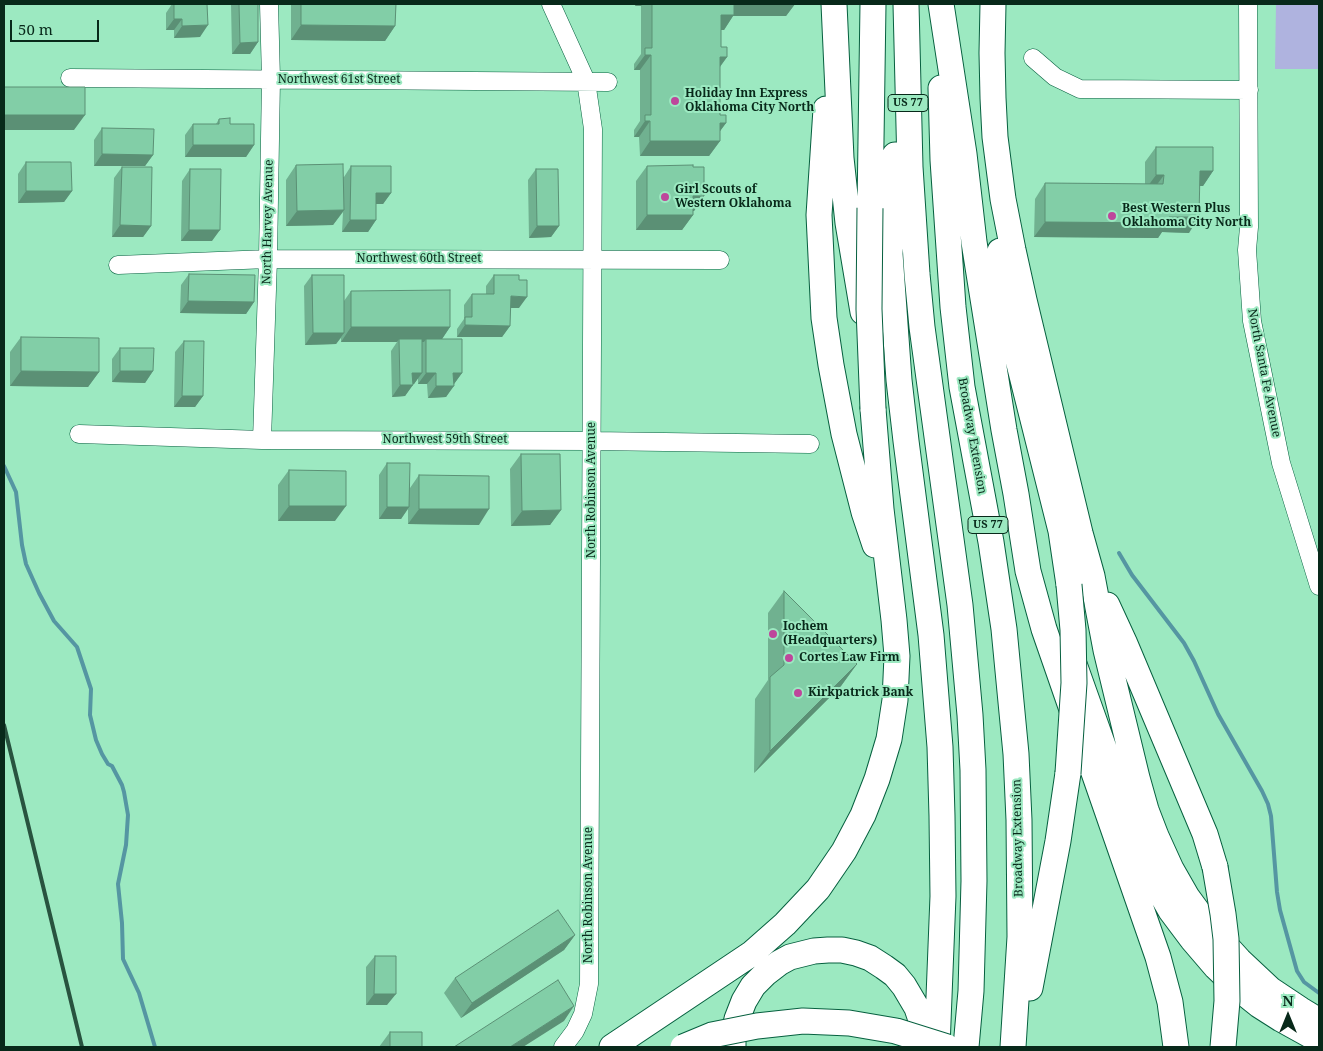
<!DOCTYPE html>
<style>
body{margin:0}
#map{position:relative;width:1323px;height:1051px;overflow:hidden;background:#9ce9c1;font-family:"Noto Serif",serif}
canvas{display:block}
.frame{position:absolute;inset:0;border:5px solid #08291a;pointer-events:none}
.north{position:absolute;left:1263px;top:991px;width:50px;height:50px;-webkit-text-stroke:4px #9ce9c1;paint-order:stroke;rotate:0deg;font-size:14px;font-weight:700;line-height:20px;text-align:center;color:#08291a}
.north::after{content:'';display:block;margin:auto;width:18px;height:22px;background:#08291a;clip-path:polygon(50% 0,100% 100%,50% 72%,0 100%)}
.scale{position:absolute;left:10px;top:20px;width:89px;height:22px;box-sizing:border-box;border:2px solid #08291a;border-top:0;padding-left:6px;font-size:15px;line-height:18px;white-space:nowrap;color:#08291a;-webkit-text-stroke:4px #9ce9c1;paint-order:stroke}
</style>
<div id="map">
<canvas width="1323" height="1051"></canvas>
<div class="frame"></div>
<div class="north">N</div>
<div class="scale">50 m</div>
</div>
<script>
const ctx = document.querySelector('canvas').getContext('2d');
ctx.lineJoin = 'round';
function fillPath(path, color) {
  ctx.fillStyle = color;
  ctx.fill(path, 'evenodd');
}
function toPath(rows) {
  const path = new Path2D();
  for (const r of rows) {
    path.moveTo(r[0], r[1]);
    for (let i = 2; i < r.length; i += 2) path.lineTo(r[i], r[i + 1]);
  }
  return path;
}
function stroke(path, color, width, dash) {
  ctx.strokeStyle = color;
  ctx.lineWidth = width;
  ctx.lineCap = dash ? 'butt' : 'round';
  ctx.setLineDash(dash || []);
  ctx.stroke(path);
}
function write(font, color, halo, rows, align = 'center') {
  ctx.font = font + ' "Noto Serif",serif';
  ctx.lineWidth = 4;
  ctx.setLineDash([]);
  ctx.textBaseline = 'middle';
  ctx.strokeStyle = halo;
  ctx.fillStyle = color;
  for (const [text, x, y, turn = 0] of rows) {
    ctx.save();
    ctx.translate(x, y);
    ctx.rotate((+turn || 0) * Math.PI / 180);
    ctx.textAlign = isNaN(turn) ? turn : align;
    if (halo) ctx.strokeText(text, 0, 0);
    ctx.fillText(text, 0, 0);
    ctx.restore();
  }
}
fillPath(toPath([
 [1276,4,1319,4,1319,69,1275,69]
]), '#afb3df');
stroke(toPath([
 [4,466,16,492,22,545,26,564,39,593,54,621,77,647,91,689,90,715,96,740,102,754,108,764,112,766,122,785,124,792,128,815,126,845,118,884,122,923,123,959,139,993,155,1047],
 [1119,553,1132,575,1184,643,1194,661,1218,714,1262,791,1268,804,1271,816,1277,892,1280,910,1297,971,1304,982,1319,993]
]), '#5596a2', 4);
const minor = toPath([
 [551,4,586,81,593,129,589,984,583,1014,575,1031,563,1047],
 [1248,4,1249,227,1247,250,1252,321,1281,463,1319,586],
 [1033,58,1055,77,1080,89,1249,90],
 [70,78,608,82],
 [118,265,268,259,720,260],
 [79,434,262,440,592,441,810,444],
 [262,440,268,259,271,79,269,4]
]);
const highway = toPath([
 [834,4,841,158,848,223,863,312],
 [906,4,910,167,917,274,922,327,960,605,970,715,973,770,974,881,971,991,966,1047],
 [941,4,964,154,974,242,1004,430,1016,494,1028,571,1044,629,1158,957,1170,1002,1176,1047],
 [993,4,992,53,993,98,995,137,1003,199,1013,250,1024,300,1080,533,1092,576,1106,650,1137,778,1146,810,1156,836,1171,869,1187,897,1209,927,1239,960,1271,990,1301,1010,1319,1021],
 [941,88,943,160,953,307,962,387,991,542,1004,629,1016,754,1019,820,1020,937,1013,1047],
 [826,109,819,215,824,318,831,365,844,434,864,512,875,545],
 [895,155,890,254,899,380,906,441,931,635,940,747,942,816,943,896,937,1047],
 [870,208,873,4],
 [1000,251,999,259,1006,312,1061,531,1069,585],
 [1107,605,1125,644,1205,834,1215,867],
 [1074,664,1142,855,1155,883,1171,911,1192,939,1216,967,1239,989,1259,1005,1281,1019,1319,1040],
 [1030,988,1058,841,1068,773],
 [612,1047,751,954,785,924,818,889,844,851,863,815,877,779,889,739,895,700,897,656,894,620,881,509,873,409],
 [733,1047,733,1036,737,1019,744,1001,753,986,766,973,779,963,790,957,814,951,828,950,842,950,856,953,870,958,884,967,895,975,904,986,917,1008,930,1047]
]);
stroke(minor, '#06603f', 19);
stroke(highway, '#06603f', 27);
stroke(minor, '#fff', 18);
stroke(highway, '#fff', 25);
stroke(toPath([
 [4,725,82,1047]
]), '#28533f', 4);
const highwayBridge = toPath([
 [870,208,869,309,873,409],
 [1068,773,1074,683,1073,630,1069,585],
 [1215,867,1223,914,1226,939,1227,1001,1223,1047],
 [683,1047,712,1035,757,1026,803,1021,849,1023,896,1031,947,1047]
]);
stroke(highwayBridge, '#06603f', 27, []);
stroke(highwayBridge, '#fff', 25);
fillPath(toPath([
 [172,4,207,4,200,37,174,38,174,30,166,30,166,13],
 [231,4,258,4,258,42,250,54,232,54],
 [291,4,396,4,395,26,385,41,291,40],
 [635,4,795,4,786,16,733,16,724,30,721,30,721,47,727,57,720,67,720,115,726,123,720,131,720,141,709,156,640,156,639,137,634,137,634,130,640,121,640,70,634,70,634,64,641,54,641,6,635,6],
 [219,119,230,124,254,145,246,157,185,157,185,135,193,124,216,124],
 [102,128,153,155,145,166,94,166,94,140],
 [1156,147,1213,171,1203,186,1200,186,1189,233,1162,232,1158,238,1034,237,1035,199,1045,183,1145,184,1145,162],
 [26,162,72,191,64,202,18,203,18,174],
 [296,165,344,177,351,166,391,193,383,204,376,204,376,220,368,232,342,232,343,212,333,225,286,226,286,180],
 [647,166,693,167,704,196,694,211,693,211,693,215,682,230,636,230,636,181],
 [122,167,151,226,143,237,112,237,114,178],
 [190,169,212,241,181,241,182,181],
 [536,169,559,226,551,237,529,238,528,180],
 [189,274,254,302,246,314,180,313,181,285],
 [312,275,344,301,351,291,450,327,442,339,462,373,454,384,446,397,428,398,427,384,418,384,418,378,414,384,413,384,405,396,392,397,391,351,397,342,341,342,341,338,336,344,305,345,304,286],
 [494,275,519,308,510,308,510,326,502,337,457,337,457,329,464,319,464,305,472,294,486,294,486,286],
 [21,337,99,372,88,387,10,386,10,352],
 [184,341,203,396,195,407,174,407,175,352],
 [120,348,153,371,145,383,112,382,112,359],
 [521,454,561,510,550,525,511,526,510,469],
 [387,463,410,488,419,475,479,525,408,524,408,509,401,519,379,519,379,475],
 [289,470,335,521,278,521,278,485],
 [784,591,857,664,841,686,754,773,755,699,768,680,768,613],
 [575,935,564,950,461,1018,444,993,455,978],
 [375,956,387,1005,366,1005,366,967],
 [390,1032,422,1047,379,1047]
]), '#70b190');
fillPath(toPath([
 [637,4,643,4,641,6,635,6],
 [733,4,795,4,786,16,733,16,724,30,710,30,721,15],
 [174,19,182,19,174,30,166,30],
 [208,25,200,37,174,38,182,26],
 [301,25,395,26,385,41,291,40],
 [258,42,250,54,232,54,240,43],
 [645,55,651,55,640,70,634,70],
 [720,57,727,57,716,72],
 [4,115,85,115,74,130,4,130],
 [645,121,650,121,639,137,634,137],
 [720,123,726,123,715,138],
 [650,141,720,141,709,156,640,156],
 [193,145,254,145,246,157,185,157],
 [102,154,153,155,145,166,94,166],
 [1200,171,1213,171,1203,186,1189,186],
 [1156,175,1164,175,1153,190,1145,190],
 [26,191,72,191,64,202,18,203],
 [376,193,391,193,383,204,368,204],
 [693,196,704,196,694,211,682,211],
 [344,210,333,225,286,226,297,211],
 [647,215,693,215,682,230,636,230],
 [1169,217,1199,217,1189,233,1162,232,1158,238,1034,237,1045,222],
 [350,220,376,220,368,232,342,232],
 [120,225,151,226,143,237,112,237],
 [537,226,559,226,551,237,529,238],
 [189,230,220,230,212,241,181,241],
 [511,296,527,297,519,308,503,308],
 [188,301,254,302,246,314,180,313],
 [465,325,510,326,502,337,457,337],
 [351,327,450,327,440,342,426,339,424,342,399,342,399,339,397,342,341,342],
 [313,333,344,333,336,344,305,345],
 [21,371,99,372,88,387,10,386],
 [120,371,153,371,145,383,112,382],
 [412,373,422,373,414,384,404,384],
 [426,373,436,373,427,384,418,384],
 [453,373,462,373,454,384,445,384],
 [400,385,413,385,405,396,392,397],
 [436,386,454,386,446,397,428,398],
 [182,396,203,396,195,407,174,407],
 [289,506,346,506,335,521,278,521],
 [387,507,409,507,401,519,379,519],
 [419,509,489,509,479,525,408,524],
 [561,510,550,525,511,526,522,511],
 [857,664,841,686,754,773,770,751],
 [575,935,564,950,461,1018,472,1003],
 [374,994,396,994,387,1005,366,1005],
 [574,1006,564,1021,523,1047,510,1047]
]), '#5b9075');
const building = toPath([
 [174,4,207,4,208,25,182,26,182,19,174,19,174,4],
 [239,4,258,4,258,42,240,43,239,4],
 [301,4,396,4,395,26,301,25,301,4],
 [652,4,734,4,734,15,721,15,721,47,727,47,727,57,720,57,720,115,726,115,726,123,720,123,720,141,650,141,650,121,645,121,645,115,651,115,651,55,645,55,645,48,652,48,652,4],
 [4,87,85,87,85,115,4,115,4,87],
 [230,118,230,124,254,124,254,145,193,145,193,124,219,124,219,119,230,118],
 [102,128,154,129,153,155,102,154,102,128],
 [1156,147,1213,147,1213,171,1200,171,1199,217,1169,217,1169,223,1045,222,1045,183,1163,184,1164,175,1156,175,1156,147],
 [26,162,71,162,72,191,26,191,26,162],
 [343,164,344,210,297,211,296,165,343,164],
 [693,165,693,167,704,167,704,196,693,196,693,215,647,215,647,166,693,165],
 [351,166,391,166,391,193,376,193,376,220,350,220,351,166],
 [122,167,152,167,151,226,120,225,122,167],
 [190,169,221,169,220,230,189,230,190,169],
 [536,169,558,169,559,226,537,226,536,169],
 [189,274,255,275,254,302,188,301,189,274],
 [312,275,344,275,344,333,313,333,312,275],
 [494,275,519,275,519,280,527,280,527,297,511,296,510,326,465,325,465,317,472,317,472,294,494,294,494,275],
 [450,290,450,327,351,327,351,291,450,290],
 [21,337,99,338,99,372,21,371,21,337],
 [399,339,422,339,422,373,412,373,413,385,400,385,399,339],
 [426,339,462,339,462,373,453,373,454,386,436,386,436,373,426,373,426,339],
 [184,341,204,341,203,396,182,396,184,341],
 [120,348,154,348,153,371,120,371,120,348],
 [521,454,560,454,561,510,522,511,521,454],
 [387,463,410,463,409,507,387,507,387,463],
 [289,470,346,471,346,506,289,506,289,470],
 [419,475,489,476,489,509,419,509,419,475],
 [784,591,857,664,770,751,770,677,784,665,784,591],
 [558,910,575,935,472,1003,455,978,558,910],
 [375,956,396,956,396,994,374,994,375,956],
 [558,980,574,1006,510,1047,454,1047,558,980],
 [390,1032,422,1032,422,1047,390,1047,390,1032]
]);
fillPath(building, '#82cea7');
stroke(building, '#5b9075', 1);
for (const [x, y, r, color] of [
 [675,101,5,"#be469b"],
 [665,197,5,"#be469b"],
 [1112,216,5,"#be469b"],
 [773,634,5,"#be469b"],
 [789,658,5,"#be469b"],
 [798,693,5,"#be469b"]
]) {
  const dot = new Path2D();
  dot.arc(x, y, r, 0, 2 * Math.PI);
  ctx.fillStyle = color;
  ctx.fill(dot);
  stroke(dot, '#9ce9c1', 2);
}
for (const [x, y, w] of [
 [908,103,40],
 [988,525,40]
]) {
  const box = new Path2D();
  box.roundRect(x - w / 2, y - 8.5, w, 17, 4);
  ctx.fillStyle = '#9ce9c1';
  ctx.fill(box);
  stroke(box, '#08291a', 1);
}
write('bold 11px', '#08291a', null, [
 ["US 77",908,103],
 ["US 77",988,525]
]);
write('12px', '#08291a', '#9ce9c1', [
 ["Northwest 61st Street",339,80],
 ["North Harvey Avenue",268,222,-89],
 ["Northwest 60th Street",419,259],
 ["North Santa Fe Avenue",1264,373,79],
 ["Broadway Extension",972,436,80],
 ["Northwest 59th Street",445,440],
 ["North Robinson Avenue",592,490,-90],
 ["Broadway Extension",1018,838,-91],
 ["North Robinson Avenue",589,895,-90]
]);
write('bold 12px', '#08291a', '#9ce9c1', [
 ["Holiday Inn Express",685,94],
 ["Oklahoma City North",685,108],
 ["Girl Scouts of",675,190],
 ["Western Oklahoma",675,204],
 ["Best Western Plus",1122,209],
 ["Oklahoma City North",1122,223],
 ["Iochem",783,627],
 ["(Headquarters)",783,641],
 ["Cortes Law Firm",799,658],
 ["Kirkpatrick Bank",808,693]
], 'left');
</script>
